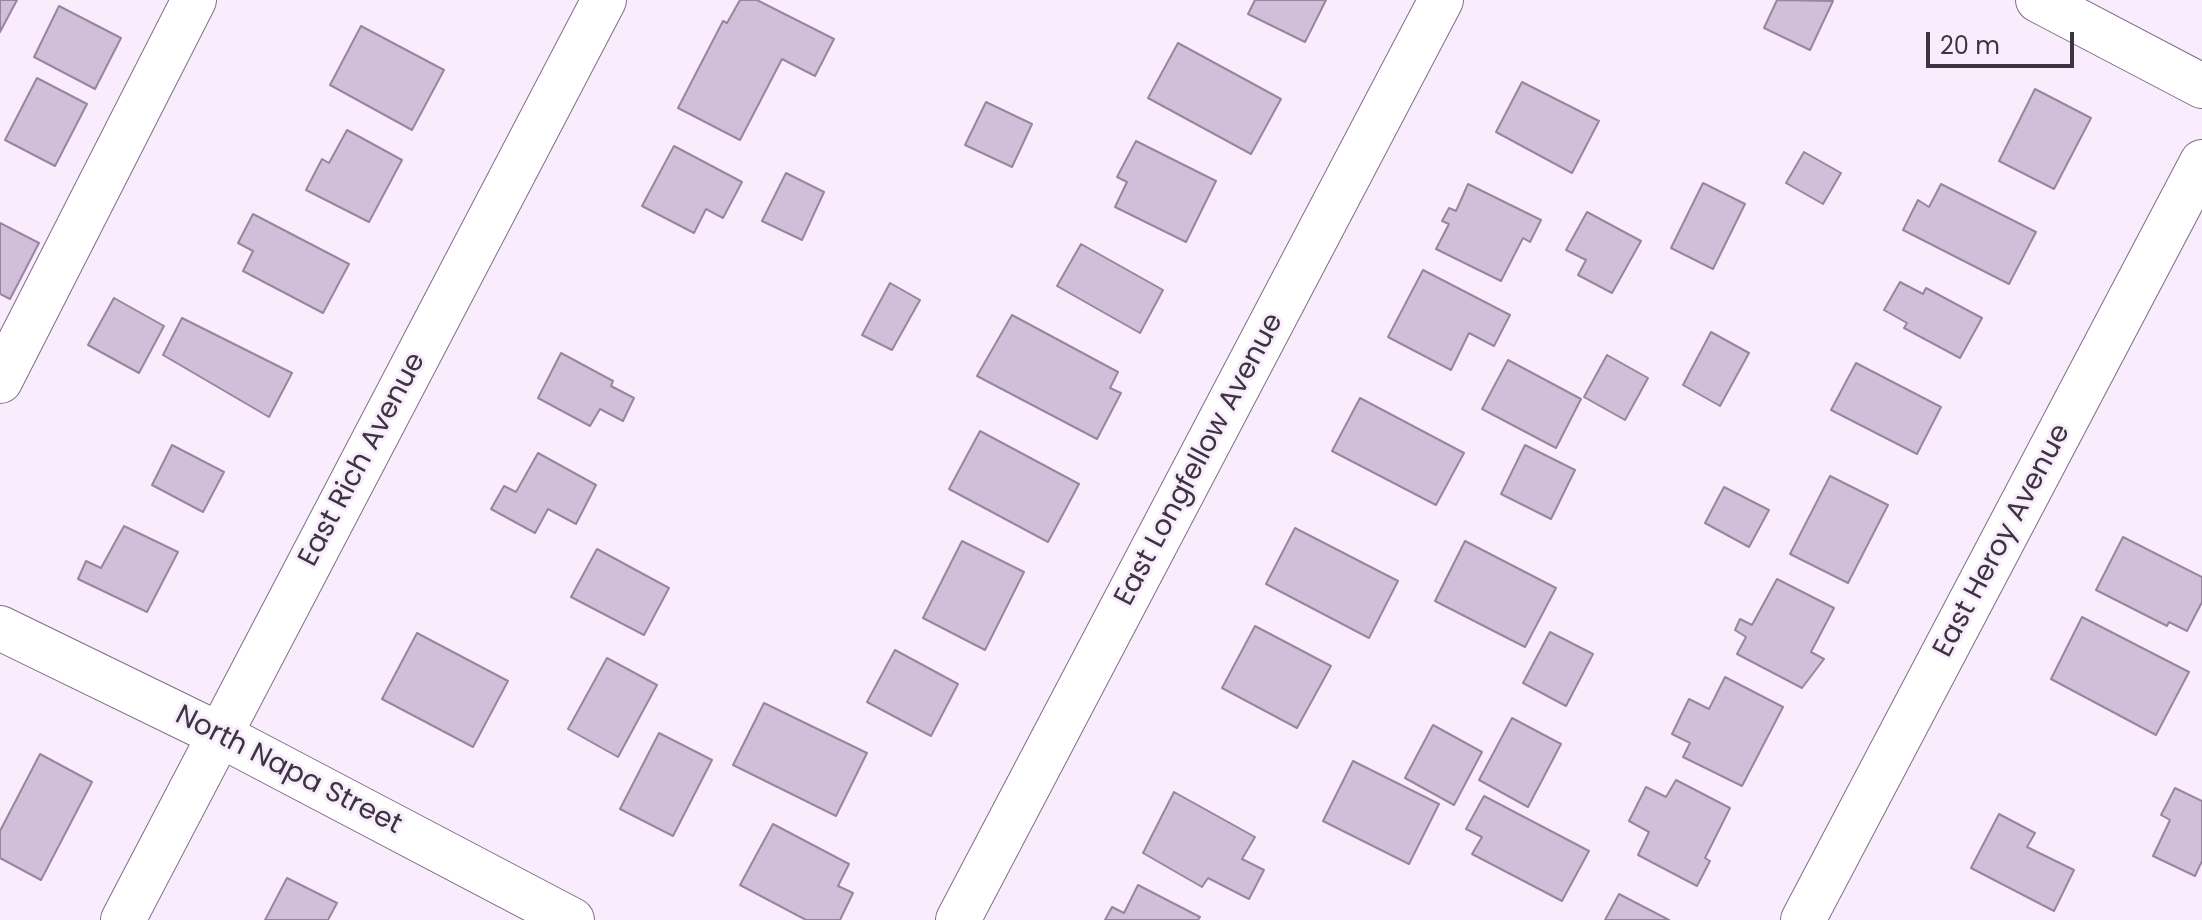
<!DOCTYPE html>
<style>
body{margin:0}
#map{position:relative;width:2202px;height:920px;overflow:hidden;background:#f8ecfd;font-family:Poppins,sans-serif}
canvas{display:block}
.scale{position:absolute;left:1926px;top:32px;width:148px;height:36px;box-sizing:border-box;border:4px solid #3c343f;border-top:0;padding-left:10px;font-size:24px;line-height:28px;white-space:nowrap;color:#3c343f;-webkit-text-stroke:6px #f8ecfd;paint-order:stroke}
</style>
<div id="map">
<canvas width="2202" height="920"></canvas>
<div class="scale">20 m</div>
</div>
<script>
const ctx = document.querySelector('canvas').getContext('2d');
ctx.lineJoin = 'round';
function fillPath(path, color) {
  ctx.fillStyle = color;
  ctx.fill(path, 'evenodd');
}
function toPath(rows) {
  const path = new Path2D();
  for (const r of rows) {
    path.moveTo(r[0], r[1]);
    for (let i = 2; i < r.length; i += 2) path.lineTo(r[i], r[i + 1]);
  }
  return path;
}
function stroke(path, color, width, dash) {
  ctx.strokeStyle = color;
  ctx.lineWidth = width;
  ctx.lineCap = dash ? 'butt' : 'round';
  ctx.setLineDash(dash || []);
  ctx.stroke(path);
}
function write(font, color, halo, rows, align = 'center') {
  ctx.font = font + ' Poppins,sans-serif';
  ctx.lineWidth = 6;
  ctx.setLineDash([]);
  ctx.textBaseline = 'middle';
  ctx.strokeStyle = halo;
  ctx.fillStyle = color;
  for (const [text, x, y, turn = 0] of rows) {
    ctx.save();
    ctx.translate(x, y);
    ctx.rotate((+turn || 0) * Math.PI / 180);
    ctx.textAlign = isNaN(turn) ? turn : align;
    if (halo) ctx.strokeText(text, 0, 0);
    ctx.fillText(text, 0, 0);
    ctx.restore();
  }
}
const building = toPath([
 [0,0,17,0,0,32,0,0],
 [740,0,757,0,834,39,815,76,782,59,740,140,678,108,723,21,727,23,740,0],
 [1255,0,1326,0,1305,42,1248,14,1255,0],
 [1777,0,1833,1,1810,50,1764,28,1777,0],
 [59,6,121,38,95,89,34,57,59,6],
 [361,26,444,70,412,130,330,85,361,26],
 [1178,43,1281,99,1251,154,1148,98,1178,43],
 [37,78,87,104,55,166,5,140,37,78],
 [1522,82,1599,121,1572,173,1496,132,1522,82],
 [2035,89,2091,118,2054,189,1999,161,2035,89],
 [986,102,1032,124,1012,167,965,145,986,102],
 [347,130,402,160,369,222,306,190,322,159,329,163,347,130],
 [1136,141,1216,181,1186,242,1115,207,1127,182,1117,177,1136,141],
 [674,146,742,182,723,218,706,209,694,233,642,206,674,146],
 [1804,152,1841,173,1823,204,1786,183,1804,152],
 [786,173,824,192,802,240,762,221,786,173],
 [1703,183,1745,204,1713,269,1671,248,1703,183],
 [1468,184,1541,220,1530,242,1523,238,1501,281,1436,249,1449,224,1442,221,1449,208,1456,211,1468,184],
 [1941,184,2036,232,2009,284,1903,230,1918,200,1929,207,1941,184],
 [1587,212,1641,241,1612,293,1578,275,1586,260,1566,250,1587,212],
 [253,214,349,264,323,313,243,271,253,251,238,243,253,214],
 [0,223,39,243,10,299,0,294,0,223],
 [1081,244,1163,290,1140,333,1057,286,1081,244],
 [1423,270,1510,315,1494,346,1469,333,1451,370,1388,337,1423,270],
 [1900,282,1923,294,1926,288,1982,318,1960,358,1904,328,1907,323,1884,310,1900,282],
 [890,283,920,300,892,350,862,335,890,283],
 [114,298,164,326,139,373,88,345,114,298],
 [1012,315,1118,372,1110,388,1121,393,1097,439,977,376,1012,315],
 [182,318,292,373,269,417,163,355,182,318],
 [1711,332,1749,353,1720,406,1683,385,1711,332],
 [561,353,613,381,611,386,634,398,623,421,600,409,590,426,538,398,561,353],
 [1607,355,1648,378,1625,420,1584,397,1607,355],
 [1508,360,1581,399,1556,448,1482,409,1508,360],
 [1856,363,1941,407,1917,454,1831,410,1856,363],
 [1360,398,1464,453,1436,505,1332,451,1360,398],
 [980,431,1079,484,1048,542,949,489,980,431],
 [172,445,224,472,203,512,152,485,172,445],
 [1525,445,1575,470,1551,519,1501,494,1525,445],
 [538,453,596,485,576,524,548,509,535,533,491,509,504,486,516,492,538,453],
 [1830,476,1888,505,1848,583,1790,554,1830,476],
 [1724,487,1769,510,1749,547,1705,523,1724,487],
 [124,526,178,552,147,612,78,579,86,561,101,568,124,526],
 [1295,528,1398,581,1369,638,1266,584,1295,528],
 [2123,537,2202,577,2202,602,2187,631,2169,622,2167,626,2096,590,2123,537],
 [962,541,1024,572,985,650,923,618,962,541],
 [1465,541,1556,588,1525,647,1435,601,1465,541],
 [597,549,669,588,644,635,571,597,597,549],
 [1777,579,1834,608,1811,652,1824,659,1802,688,1737,654,1746,637,1735,630,1740,619,1752,625,1777,579],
 [2082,617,2189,672,2156,735,2051,679,2082,617],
 [1255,626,1331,666,1297,728,1222,688,1255,626],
 [1550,632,1593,654,1566,706,1523,683,1550,632],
 [417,633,508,681,473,747,382,699,417,633],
 [895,650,958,684,931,736,867,702,895,650],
 [607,658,657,685,618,757,568,729,607,658],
 [1725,677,1783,707,1742,786,1683,757,1690,743,1672,734,1689,699,1709,709,1725,677],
 [764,703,867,753,836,816,733,765,764,703],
 [1512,718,1561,744,1528,807,1479,780,1512,718],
 [1433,725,1482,752,1454,805,1405,778,1433,725],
 [659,733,712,760,673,836,620,809,659,733],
 [40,754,92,782,41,880,0,858,0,831,40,754],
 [1353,761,1439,804,1409,864,1323,821,1353,761],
 [1676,780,1730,808,1705,858,1710,861,1697,886,1638,855,1649,832,1629,821,1646,787,1666,797,1676,780],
 [2175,788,2202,801,2202,861,2195,876,2153,856,2170,820,2161,815,2175,788],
 [1174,792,1255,837,1242,859,1264,870,1249,899,1208,878,1202,887,1143,853,1174,792],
 [1484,796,1589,851,1562,901,1472,854,1482,837,1466,829,1484,796],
 [1999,814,2035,833,2027,847,2074,870,2054,911,1971,868,1999,814],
 [773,824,849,864,838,886,853,893,840,920,806,920,740,885,773,824],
 [287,878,337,903,328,920,265,920,287,878],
 [1138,885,1200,917,1198,920,1105,920,1112,907,1124,913,1138,885],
 [1619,894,1669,920,1605,920,1619,894]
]);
fillPath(building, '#d1bed8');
stroke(building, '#98869f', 2);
const minor = toPath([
 [2038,0,2202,86],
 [0,381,194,0],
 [0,628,220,735,572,920],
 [123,920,604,0],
 [958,920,1441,0],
 [1803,920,2202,162]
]);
stroke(minor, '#806e87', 46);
stroke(minor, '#fff', 44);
write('28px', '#3c343f', '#f8ecfd', [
 ["East Rich Avenue",363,460,-62],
 ["East Longfellow Avenue",1200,460,-62],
 ["East Heroy Avenue",2003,541,-62],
 ["North Napa Street",288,771,27]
]);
</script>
